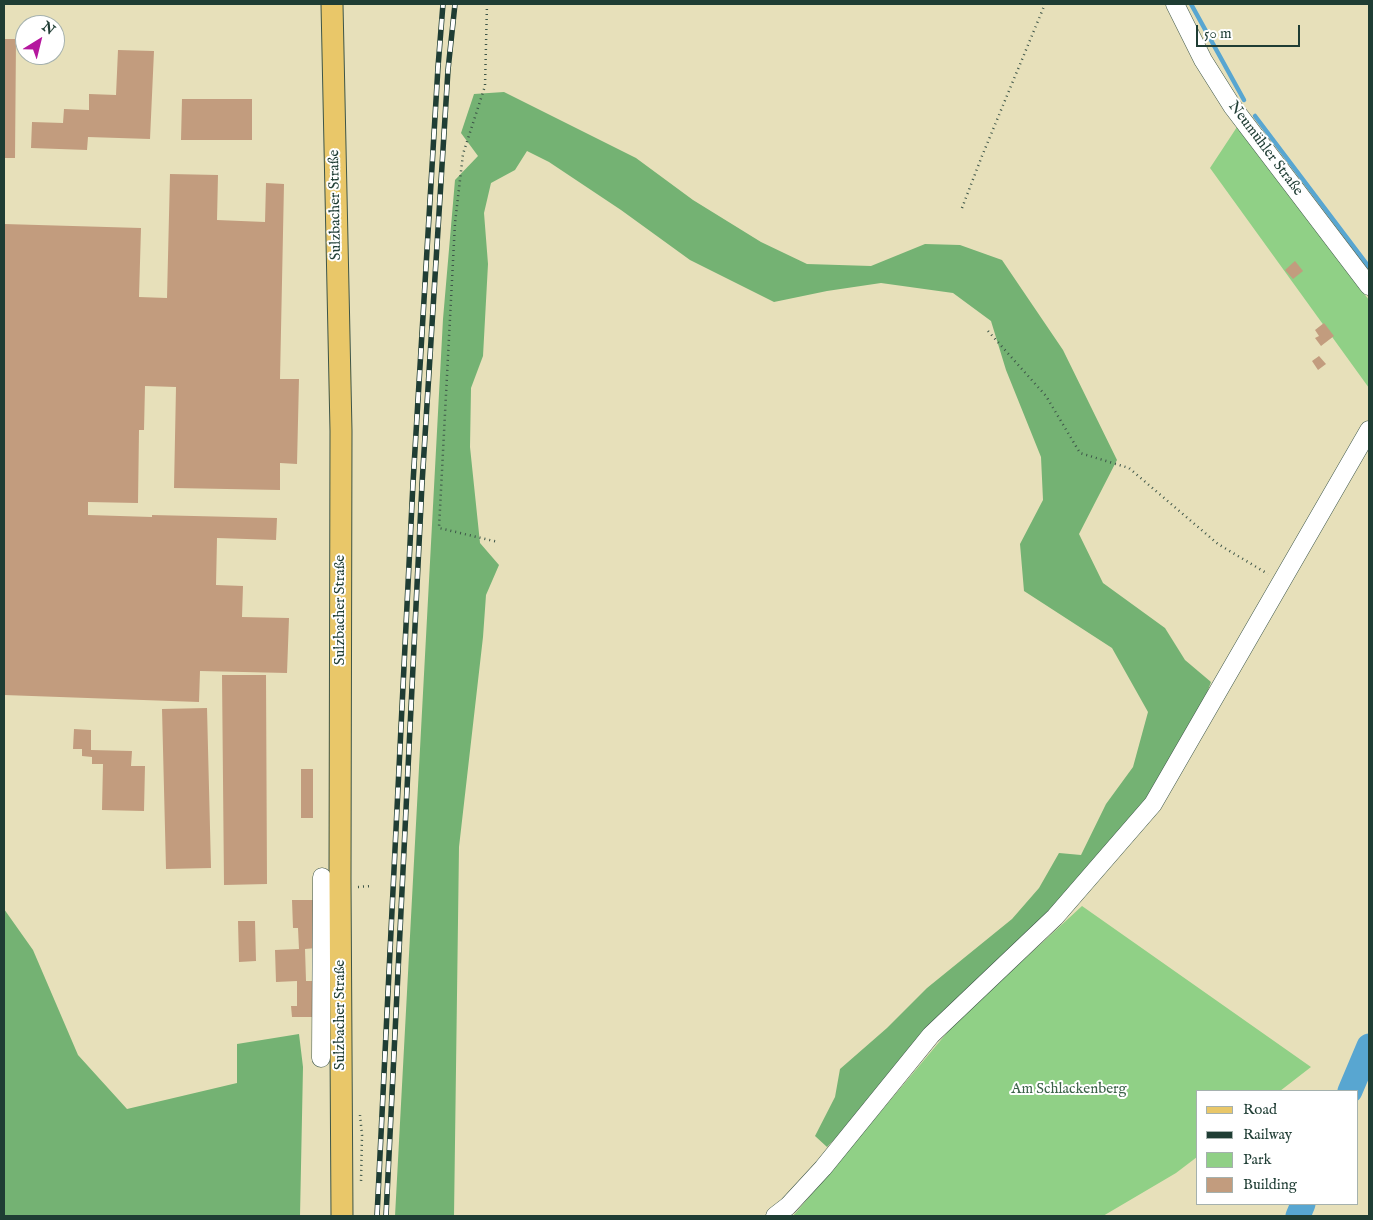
<!DOCTYPE html>
<meta charset="utf-8">
<style>
body{margin:0}
#map{position:relative;width:1373px;height:1220px;overflow:hidden;background:#e7e0ba;font-family:"IM FELL English",serif}
canvas{display:block}
.frame{position:absolute;inset:0;border:5px solid #1f3d34;pointer-events:none}
.legend{position:absolute;left:1196px;top:1090px;width:162px;height:115px;box-sizing:border-box;background:#fff;border:1px solid #a5b1ae;margin:0;padding:6px 9px;list-style:none;font-size:15px;color:#1f3d34}
.legend li{display:flex;align-items:center;gap:10px;height:25px}
.legend b{width:25px;border:1px solid #a5b1ae}
.north{position:absolute;left:15px;top:15px;width:50px;height:50px;box-sizing:border-box;background:#fff;border:1px solid #a5b1ae;border-radius:50%;rotate:36deg;font-size:14px;font-weight:700;line-height:20px;text-align:center;color:#1f3d34}
.north::after{content:'';display:block;margin:auto;width:18px;height:22px;background:#b5179e;clip-path:polygon(50% 0,100% 100%,50% 72%,0 100%)}
.scale{position:absolute;left:1196px;top:25px;width:104px;height:22px;box-sizing:border-box;border:2px solid #1f3d34;border-top:0;padding-left:6px;font-size:15px;line-height:18px;white-space:nowrap;color:#1f3d34;-webkit-text-stroke:4px #fff;paint-order:stroke}
</style>
<div id="map">
<canvas width="1373" height="1220"></canvas>
<div class="frame"></div>
<ul class="legend">
<li><b style="height:6px;background:#e9c769"></b>Road</li>
<li><b style="height:6px;background:#1f3d34"></b>Railway</li>
<li><b style="height:14px;background:#90d086"></b>Park</li>
<li><b style="height:14px;background:#c29c7e"></b>Building</li>
</ul>
<div class="north">N</div>
<div class="scale">50 m</div>
</div>
<script>
const ctx = document.querySelector('canvas').getContext('2d');
ctx.lineJoin = 'round';
function fillPath(path, color) {
  ctx.fillStyle = color;
  ctx.fill(path, 'evenodd');
}
function toPath(rows) {
  const path = new Path2D();
  for (const r of rows) {
    path.moveTo(r[0], r[1]);
    for (let i = 2; i < r.length; i += 2) path.lineTo(r[i], r[i + 1]);
  }
  return path;
}
function stroke(path, color, width, dash) {
  ctx.strokeStyle = color;
  ctx.lineWidth = width;
  ctx.lineCap = dash ? 'butt' : 'round';
  ctx.setLineDash(dash || []);
  ctx.stroke(path);
}
function write(font, color, halo, rows, align = 'center') {
  ctx.font = font + ' "IM FELL English",serif';
  ctx.lineWidth = 4;
  ctx.setLineDash([]);
  ctx.textBaseline = 'middle';
  ctx.strokeStyle = halo;
  ctx.fillStyle = color;
  for (const [text, x, y, turn = 0] of rows) {
    ctx.save();
    ctx.translate(x, y);
    ctx.rotate((+turn || 0) * Math.PI / 180);
    ctx.textAlign = isNaN(turn) ? turn : align;
    if (halo) ctx.strokeText(text, 0, 0);
    ctx.fillText(text, 0, 0);
    ctx.restore();
  }
}
fillPath(toPath([
 [1237,127,1369,300,1369,388,1210,168],
 [1082,906,1311,1067,1280,1091,1197,1091,1197,1157,1176,1173,1103,1216,793,1216,956,1022]
]), '#90d086');
fillPath(toPath([
 [504,92,636,158,693,200,761,242,807,264,871,266,925,244,960,245,1002,260,1063,350,1117,460,1079,534,1103,583,1165,628,1185,660,1211,682,1197,720,1160,784,1112,850,827,1147,815,1136,835,1097,840,1069,887,1028,927,988,1012,919,1039,888,1059,853,1081,855,1106,804,1133,767,1148,712,1112,648,1024,591,1020,544,1043,500,1041,457,1006,370,991,321,953,293,881,283,827,291,774,302,690,260,621,210,549,162,527,151,515,170,491,183,484,213,488,264,483,356,471,388,470,447,480,543,499,565,486,595,483,637,459,847,454,1216,395,1216,443,319,455,180,478,156,461,133,474,94],
 [4,909,33,950,78,1055,127,1109,237,1083,237,1044,299,1034,303,1067,300,1216,4,1216]
]), '#74b273');
stroke(toPath([
 [1191,4,1244,100],
 [1255,116,1369,267]
]), '#58a6d1', 4.5);
stroke(toPath([
 [1350,1091,1369,1046],
 [1298,1216,1303,1204]
]), '#58a6d1', 25);
fillPath(toPath([
 [4,39,16,39,15,158,4,158],
 [118,50,154,51,150,139,88,137,87,150,31,148,32,122,63,123,64,109,89,110,89,94,116,95],
 [182,99,252,99,252,140,181,140],
 [170,174,218,175,217,220,265,222,266,183,284,184,280,379,299,379,297,464,280,463,280,490,174,488,176,387,145,386,144,430,139,430,138,503,88,502,88,515,152,517,152,515,277,518,276,540,217,538,216,585,243,586,242,617,289,618,287,673,200,671,199,702,4,695,4,224,141,228,139,297,167,298],
 [1295,261,1303,271,1293,279,1285,270],
 [1324,323,1334,336,1321,346,1315,338,1319,336,1315,330],
 [1319,356,1326,364,1318,370,1312,361],
 [222,675,266,675,267,884,224,885],
 [207,708,211,868,166,869,162,709],
 [74,729,91,730,91,750,132,751,131,766,145,766,144,811,102,810,103,764,92,764,92,757,82,756,82,749,73,749],
 [301,769,313,769,313,818,301,818],
 [292,900,314,900,316,948,305,949,306,981,313,981,314,1017,292,1017,291,1006,297,1006,297,981,276,982,275,950,299,949,298,928,293,928],
 [238,921,255,921,256,961,239,962]
]), '#c29c7e');
const minor = toPath([
 [1175,4,1203,60,1232,106,1369,286],
 [321,1058,322,877],
 [775,1216,788,1206,823,1168,931,1035,1055,917,1153,804,1369,430]
]);
const major = toPath([
 [332,4,341,431,340,879,342,1216]
]);
stroke(minor, '#3d5548', 19);
stroke(major, '#3d5548', 23);
stroke(toPath([
 [487,4,485,86,463,154,455,223,439,528,498,542],
 [962,208,982,156,1045,4],
 [988,331,1046,396,1080,453,1129,468,1218,544,1268,574],
 [358,887,371,886],
 [360,1115,362,1135,361,1182]
]), '#3d5548', 2.5, [1, 4]);
stroke(minor, '#fff', 18);
stroke(major, '#e9c769', 21);
const rail = toPath([
 [377,1216,413,483,438,67,443,4],
 [386,1216,422,484,448,70,455,4]
]);
stroke(rail, '#1f3d34', 5.5);
stroke(rail, '#fff', 4, [11]);
write('15px', '#1f3d34', '#fff', [
 ["Neumühler Straße",1265,149,53],
 ["Sulzbacher Straße",336,205,-91],
 ["Sulzbacher Straße",341,610,-90],
 ["Sulzbacher Straße",341,1015,-90]
]);
write('15px', '#3b6248', '#fff', [
 ["Am Schlackenberg",1069,1090]
]);
</script>
